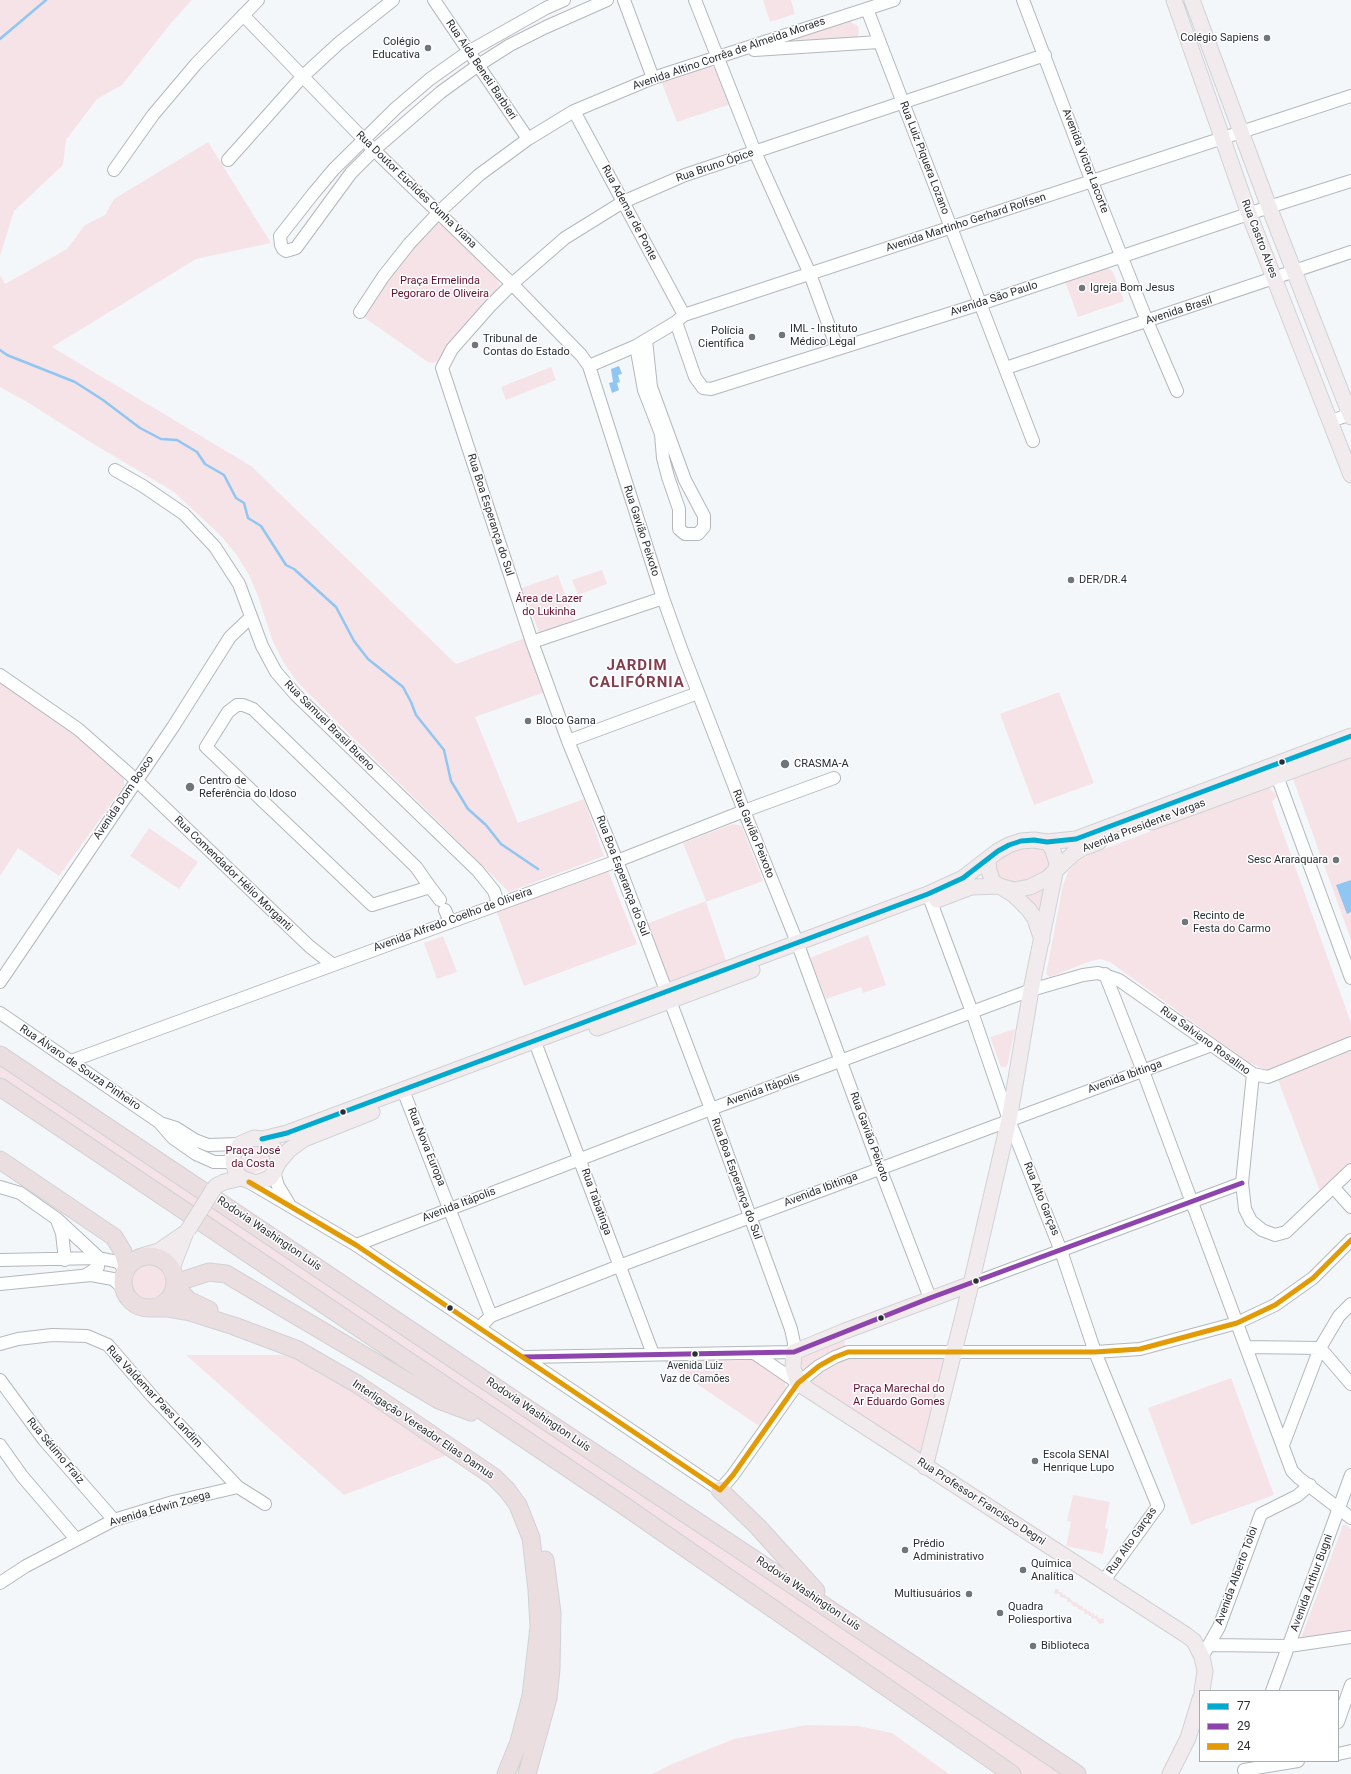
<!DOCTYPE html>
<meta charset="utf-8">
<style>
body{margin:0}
#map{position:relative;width:1351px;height:1774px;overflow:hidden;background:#f4f7fa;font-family:Roboto,sans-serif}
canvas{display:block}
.legend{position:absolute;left:1199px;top:1690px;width:140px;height:72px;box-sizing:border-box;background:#fff;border:1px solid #a9acae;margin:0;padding:5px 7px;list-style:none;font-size:12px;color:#292f34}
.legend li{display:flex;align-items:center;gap:8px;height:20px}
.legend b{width:20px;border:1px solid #a9acae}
</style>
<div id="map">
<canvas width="1351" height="1774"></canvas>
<ul class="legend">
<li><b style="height:5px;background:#00a9ce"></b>77</li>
<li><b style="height:5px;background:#8e44ad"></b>29</li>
<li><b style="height:5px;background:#e29a05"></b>24</li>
</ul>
</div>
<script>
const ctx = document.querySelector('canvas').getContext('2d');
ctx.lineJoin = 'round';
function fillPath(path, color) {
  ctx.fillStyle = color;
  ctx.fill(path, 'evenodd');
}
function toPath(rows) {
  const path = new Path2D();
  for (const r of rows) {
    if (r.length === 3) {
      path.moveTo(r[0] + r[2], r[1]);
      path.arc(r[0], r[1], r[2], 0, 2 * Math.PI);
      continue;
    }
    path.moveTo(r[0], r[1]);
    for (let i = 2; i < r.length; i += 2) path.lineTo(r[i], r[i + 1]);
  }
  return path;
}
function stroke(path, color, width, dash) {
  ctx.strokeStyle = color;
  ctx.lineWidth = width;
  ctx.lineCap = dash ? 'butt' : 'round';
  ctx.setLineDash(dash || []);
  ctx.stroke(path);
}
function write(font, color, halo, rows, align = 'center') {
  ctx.font = font + ' Roboto,sans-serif';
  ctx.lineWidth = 3;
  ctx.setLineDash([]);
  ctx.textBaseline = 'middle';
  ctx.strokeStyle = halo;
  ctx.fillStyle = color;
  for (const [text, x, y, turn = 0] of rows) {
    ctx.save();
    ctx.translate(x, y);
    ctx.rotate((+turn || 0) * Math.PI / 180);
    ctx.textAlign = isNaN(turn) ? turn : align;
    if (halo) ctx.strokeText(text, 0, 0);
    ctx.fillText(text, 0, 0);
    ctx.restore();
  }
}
fillPath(toPath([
 [0,0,192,0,171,23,122,85,97,99,66,140,63,165,14,211,0,256],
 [763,0,791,0,795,14,770,22],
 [849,21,858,26,859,33,856,39,788,43,789,40],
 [703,67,713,67,716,70,731,104,677,122,661,81],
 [208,142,271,243,196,259,52,347,251,466,456,664,525,638,545,692,475,717,518,823,584,799,604,856,509,892,298,683,284,663,273,642,258,596,249,575,236,554,221,536,174,492,87,440,29,403,0,387,0,275,5,284,67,249,85,225,105,215,114,199],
 [437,223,443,224,496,276,500,286,441,360,433,363,428,362,362,316,414,247],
 [1106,268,1110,269,1113,272,1124,301,1078,317,1065,281],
 [551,367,556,380,506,400,501,387],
 [602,570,607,584,578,595,572,580],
 [558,575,575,622,540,635,522,588],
 [0,683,73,732,121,775,124,780,124,785,121,790,59,876,18,848,0,876],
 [1059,692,1094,783,1034,805,1000,714],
 [1351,756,1351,940,1293,779],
 [1264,788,1270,788,1277,796,1272,802,1351,1023,1351,1038,1268,1071,1248,1062,1110,962,1100,959,1088,962,1050,977,1046,974,1063,885,1068,872,1077,862,1091,854],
 [733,824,739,825,742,827,763,881,706,902,727,963,668,982,646,924,706,901,683,843],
 [149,828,198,862,179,889,130,856],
 [1023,845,1045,849,1051,868,1023,885,999,879,994,864,996,859],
 [607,868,637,944,524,986,496,910],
 [1047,885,1041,909,1037,909,1022,894],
 [868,935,886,985,863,993,861,987,826,999,811,960,812,957],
 [443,936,457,972,437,979,424,943],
 [1015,1029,1008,1063,1006,1067,1001,1067,990,1037],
 [1351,1049,1351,1161,1320,1191,1278,1080],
 [0,1060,1069,1774,1020,1774,0,1082],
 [262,1141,272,1157,266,1168,254,1173,240,1171,236,1151],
 [147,1279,20],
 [844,1336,845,1347,821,1356,807,1372,803,1374,798,1358],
 [186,1355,283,1355,300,1358,316,1365,450,1454,344,1495],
 [854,1357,941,1358,945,1360,923,1454,918,1454,807,1384,826,1367,846,1358],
 [754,1360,784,1380,786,1386,785,1393,762,1428,663,1361],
 [1231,1378,1274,1495,1191,1525,1148,1408],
 [1073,1495,1110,1502,1105,1528,1108,1529,1103,1554,1066,1546,1071,1522,1067,1521],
 [1343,1525,1346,1525,1351,1529,1351,1632,1301,1638],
 [1055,1589,1058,1589,1059,1592,1062,1592,1063,1595,1065,1594,1066,1597,1069,1597,1073,1602,1076,1602,1080,1606,1083,1606,1083,1609,1087,1609,1087,1611,1090,1611,1091,1614,1094,1613,1094,1616,1097,1615,1098,1618,1104,1619,1104,1623,1099,1624,1095,1618,1092,1619,1091,1616,1089,1616,1088,1614,1085,1614,1084,1611,1078,1609,1077,1606,1074,1607,1070,1602,1067,1602,1067,1599,1060,1597,1060,1594,1054,1594],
 [806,1725,859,1726,892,1733,949,1774,652,1774,672,1764,734,1739]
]), '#f6e3e8');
fillPath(toPath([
 [619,366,622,374,618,375,620,382,617,383,619,390,612,393,609,383,613,382,611,369],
 [1351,880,1351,912,1347,914,1336,885]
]), '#8fc6f2');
stroke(toPath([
 [0,39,46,0],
 [0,350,7,355,75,382,103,400,140,428,161,439,177,440,197,452,205,464,224,475,236,498,244,503,248,518,261,526,286,565,294,569,336,607,354,641,368,659,403,687,411,702,416,715,444,750,451,781,468,809,486,825,501,844,538,869]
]), '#8fc6f2', 2.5);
const minor = toPath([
 [434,0,528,139],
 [564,0,546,8,468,52,430,79,396,108,334,169,313,194,280,236,281,245,283,249,286,251,296,248,351,173,374,150,441,92,477,66,510,45,546,27,607,0],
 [624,0,653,78],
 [695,0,755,152,810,274,837,348],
 [1023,0,1092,182,1147,321,1177,391],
 [867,9,1033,441],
 [243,15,374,150,512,284,581,355,589,366,663,598,682,651,744,811,797,942,880,1168,930,1298],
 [754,50,879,42],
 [574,111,684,315],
 [228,160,302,77,339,43,393,0],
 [114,170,153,115,196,64,258,0],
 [360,312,383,277,409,244,439,212,479,175,528,139,574,111,653,78,894,0],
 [676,322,695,377,703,388,711,389,980,304,1269,207,1351,181],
 [636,346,644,390,661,434,663,458,668,477,679,509,679,529,685,534,698,534,704,527,704,516,685,480,651,387,646,340],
 [589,366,636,346,676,322,684,315,1351,96],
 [1006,368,1351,252],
 [1331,421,1351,414],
 [115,470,143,486,184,514,215,547,239,584,262,646,276,672,296,695,478,871,494,891,498,903],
 [532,642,663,598],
 [0,675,78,729,136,780,309,946,333,965],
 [237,705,243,705,253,709,416,867,430,887,372,905,206,747,228,712,237,705],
 [568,741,698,693],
 [1277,776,1351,978],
 [430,887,440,900],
 [928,894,972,1012,1009,1120,1061,1251,1095,1352,1158,1506,1103,1582],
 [445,910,450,922],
 [1105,974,1143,1071,1292,1471,1299,1478,1351,1518],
 [0,982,173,727,230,637,251,617],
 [0,1013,159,1122,173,1138,196,1154,214,1162,233,1162],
 [538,1050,653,1354],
 [71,1061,617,861,744,811,834,778],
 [1253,1074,1242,1183,1245,1209,1251,1221,1262,1230,1275,1235,1286,1232,1351,1170],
 [403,1090,491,1316],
 [160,1123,176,1128,195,1140,208,1145,240,1144],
 [274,1172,278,1186,289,1204],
 [249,1182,356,1245,720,1490,733,1475,798,1383,819,1366,835,1357,848,1352,1095,1352,1140,1349,1237,1323,1275,1305,1313,1278,1351,1240],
 [0,1187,20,1193,57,1219,99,1258,98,1267,86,1275],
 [1333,1187,1351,1207],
 [57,1220,62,1233,65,1260],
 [356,1245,711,1109,1031,990,1083,975,1098,973,1119,980,1253,1074,1268,1077,1351,1043],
 [0,1260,99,1258,118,1262,125,1269],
 [0,1284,91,1275,113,1279,123,1288],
 [971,1284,1242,1183],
 [480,1327,491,1316,619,1266,1212,1045],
 [0,1344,18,1339,52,1335,87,1336,108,1345,152,1396,238,1487,265,1504],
 [1247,1347,1320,1348,1351,1384],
 [754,1353,798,1383],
 [524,1357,794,1352,794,1343,791,1329,711,1109,617,861,568,741,532,642,442,368,452,349,490,306,512,284,565,238,623,202,685,175,1045,55],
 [0,1380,44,1440,114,1520],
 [0,1445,22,1476,76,1539],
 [1283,1445,1320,1348,1339,1316,1351,1304],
 [0,1583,26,1566,114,1520,173,1502,238,1487],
 [1210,1645,1289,1646,1351,1637],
 [1202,1657,1219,1627,1261,1514,1297,1496,1310,1485],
 [1272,1691,1351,1475],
 [1338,1722,1351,1685],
 [1338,1754,1351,1751],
 [1244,1770,1298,1761]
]);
const major = toPath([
 [1174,0,1249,214,1351,475],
 [1192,0,1269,207,1351,417],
 [1152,822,1351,749],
 [988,860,989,871,993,882,1014,895,1029,910,1035,919,1042,940],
 [937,900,971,887,999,886,1014,890,1030,887,1048,878,1073,854,1083,848,1099,842],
 [597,1028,752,970],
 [262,1139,287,1133,928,894,963,878,998,851,1009,845,1021,841,1034,840,1047,842,1076,839,1351,736],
 [278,1163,289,1150,304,1139,372,1112],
 [216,1186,224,1182,241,1178,256,1183,270,1178,274,1172,278,1163,277,1153,271,1144,262,1139,254,1138,240,1144,233,1155,233,1162,236,1172,241,1178],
 [145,1255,159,1251,185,1233],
 [172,1268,186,1232],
 [971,1284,845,1331,794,1352,793,1368,798,1383,1186,1635,1194,1641,1202,1657,1205,1671,1202,1691],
 [925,1467,971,1284,1009,1120,1031,990,1057,863,1052,848,1047,842],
 [1170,1774,1188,1738,1200,1699]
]);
const highway = toPath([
 [0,1055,516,1401,1077,1774],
 [0,1087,623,1505,1012,1774],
 [0,1160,114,1237,123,1252,127,1266],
 [149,1282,26],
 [175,1283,209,1272,226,1274,439,1400,471,1412],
 [175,1285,188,1300,209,1310],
 [150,1308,167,1308,190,1312,234,1326,298,1350,357,1384,494,1477,507,1490,518,1505,531,1538,537,1590,539,1627,531,1696,519,1742,506,1774],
 [720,1490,758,1527,816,1591],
 [527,1774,548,1698,551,1669,552,1613,545,1560]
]);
stroke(minor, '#b4b8bb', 14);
stroke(major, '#d0d2d5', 17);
stroke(highway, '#d0d2d5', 19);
stroke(minor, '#fdfefe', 12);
stroke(major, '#f2ebed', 15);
stroke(highway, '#ebdee1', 17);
const majorBridge = toPath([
 [188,1230,213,1190]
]);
stroke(majorBridge, '#d0d2d5', 17, []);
stroke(majorBridge, '#f2ebed', 15);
stroke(toPath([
 [262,1139,287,1133,928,894,963,878,998,851,1009,845,1021,841,1034,840,1047,842,1076,839,1351,736]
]), '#00a9ce', 5);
stroke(toPath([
 [524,1357,794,1352,930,1298,1242,1183]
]), '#8e44ad', 5);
stroke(toPath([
 [249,1182,356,1245,720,1490,733,1475,798,1383,819,1366,835,1357,848,1352,1095,1352,1140,1349,1237,1323,1275,1305,1313,1278,1351,1240]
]), '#e29a05', 5);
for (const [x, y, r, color] of [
 [1267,38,4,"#707579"],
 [428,48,4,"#707579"],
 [1082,288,4,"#707579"],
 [782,335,4,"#707579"],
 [752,337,4,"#707579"],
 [475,345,4,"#707579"],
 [1071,580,4,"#707579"],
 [528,721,4,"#707579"],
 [1282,762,3.5,"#292f34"],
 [785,764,5,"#707579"],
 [190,787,5,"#707579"],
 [1336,860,4,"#707579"],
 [1185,922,4,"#707579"],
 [343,1112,3.5,"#292f34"],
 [976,1281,3.5,"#292f34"],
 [450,1308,3.5,"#292f34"],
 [881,1318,3.5,"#292f34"],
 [695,1354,3.5,"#292f34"],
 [1035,1461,4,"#707579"],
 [905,1550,4,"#707579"],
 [1023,1570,4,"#707579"],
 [969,1594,4,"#707579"],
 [1000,1613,4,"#707579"],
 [1033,1646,4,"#707579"]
]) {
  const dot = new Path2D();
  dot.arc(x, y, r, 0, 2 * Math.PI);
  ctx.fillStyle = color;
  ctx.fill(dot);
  stroke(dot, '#fff', 1.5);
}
write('10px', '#292f34', '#fff', [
 ["Avenida Luiz",695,1366],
 ["Vaz de Camões",695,1379]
]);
write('11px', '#292f34', '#fff', [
 ["Colégio Sapiens",1259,38,"right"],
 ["Colégio",420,42,"right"],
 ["Educativa",420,55,"right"],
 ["Igreja Bom Jesus",1090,288],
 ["IML - Instituto",790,329],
 ["Médico Legal",790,342],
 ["Polícia",744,331,"right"],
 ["Científica",744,344,"right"],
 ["Tribunal de",483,339],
 ["Contas do Estado",483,352],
 ["DER/DR.4",1079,580],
 ["Bloco Gama",536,721],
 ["CRASMA-A",794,764],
 ["Centro de",199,781],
 ["Referência do Idoso",199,794],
 ["Sesc Araraquara",1328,860,"right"],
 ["Recinto de",1193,916],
 ["Festa do Carmo",1193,929],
 ["Escola SENAI",1043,1455],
 ["Henrique Lupo",1043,1468],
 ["Prédio",913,1544],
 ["Administrativo",913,1557],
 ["Química",1031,1564],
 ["Analítica",1031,1577],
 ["Multiusuários",961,1594,"right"],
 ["Quadra",1008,1607],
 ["Poliesportiva",1008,1620],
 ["Biblioteca",1041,1646]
], 'left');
write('11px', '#292f34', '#fff', [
 ["Avenida Altino Corrêa de Almeida Moraes",729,54,-19],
 ["Rua Aida Beneti Barbieri",481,70,56],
 ["Rua Luiz Piquera Lozano",924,158,69],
 ["Avenida Victor Lacorte",1085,161,69],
 ["Rua Bruno Ópice",715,166,-19],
 ["Rua Doutor Euclides Cunha Viana",416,190,44],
 ["Rua Ademar de Ponte",629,213,62],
 ["Avenida Martinho Gerhard Rolfsen",966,223,-18],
 ["Rua Castro Alves",1259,239,69],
 ["Avenida São Paulo",994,299,-18],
 ["Avenida Brasil",1179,311,-18],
 ["Rua Boa Esperança do Sul",490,515,72],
 ["Rua Gavião Peixoto",641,531,72],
 ["Rua Samuel Brasil Bueno",329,726,45],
 ["Avenida Dom Bosco",124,798,-56],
 ["Avenida Presidente Vargas",1144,826,-21],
 ["Rua Gavião Peixoto",753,834,68],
 ["Rua Comendador Hélio Morganti",233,874,44],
 ["Rua Boa Esperança do Sul",622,876,69],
 ["Avenida Alfredo Coelho de Oliveira",453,920,-20],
 ["Rua Salviano Rosalino",1205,1041,36],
 ["Rua Álvaro de Souza Pinheiro",80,1068,34],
 ["Avenida Ibitinga",1125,1077,-20],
 ["Avenida Itápolis",763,1090,-20],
 ["Rua Gavião Peixoto",869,1137,70],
 ["Rua Nova Europa",426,1147,68],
 ["Rua Boa Esperança do Sul",736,1179,70],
 ["Avenida Ibitinga",821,1190,-21],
 ["Rua Alto Garças",1041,1199,68],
 ["Rua Tabatinga",596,1202,70],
 ["Avenida Itápolis",459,1205,-21],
 ["Rodovia Washington Luís",269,1234,34],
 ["Rua Valdemar Paes Landim",154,1397,47],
 ["Rodovia Washington Luís",538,1415,34],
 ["Interligação Vereador Elias Damus",423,1430,34],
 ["Rua Sétimo Fraiz",55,1451,50],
 ["Rua Professor Francisco Degni",981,1502,33],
 ["Avenida Edwin Zoega",160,1509,-16],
 ["Rua Alto Garças",1132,1541,-55],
 ["Avenida Alberto Toloi",1237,1576,-70],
 ["Avenida Arthur Bugni",1312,1583,-70],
 ["Rodovia Washington Luís",808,1594,34]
]);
write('11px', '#620d2b', '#fff', [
 ["Praça Ermelinda",440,281],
 ["Pegoraro de Oliveira",440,294],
 ["Área de Lazer",549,599],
 ["do Lukinha",549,612],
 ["Praça José",253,1151],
 ["da Costa",253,1164],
 ["Praça Marechal do",899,1389],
 ["Ar Eduardo Gomes",899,1402]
]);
ctx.letterSpacing = '1px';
write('bold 15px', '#853d4e', '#fff', [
 ["JARDIM",637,666],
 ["CALIFÓRNIA",637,683]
]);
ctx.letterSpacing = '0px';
</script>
